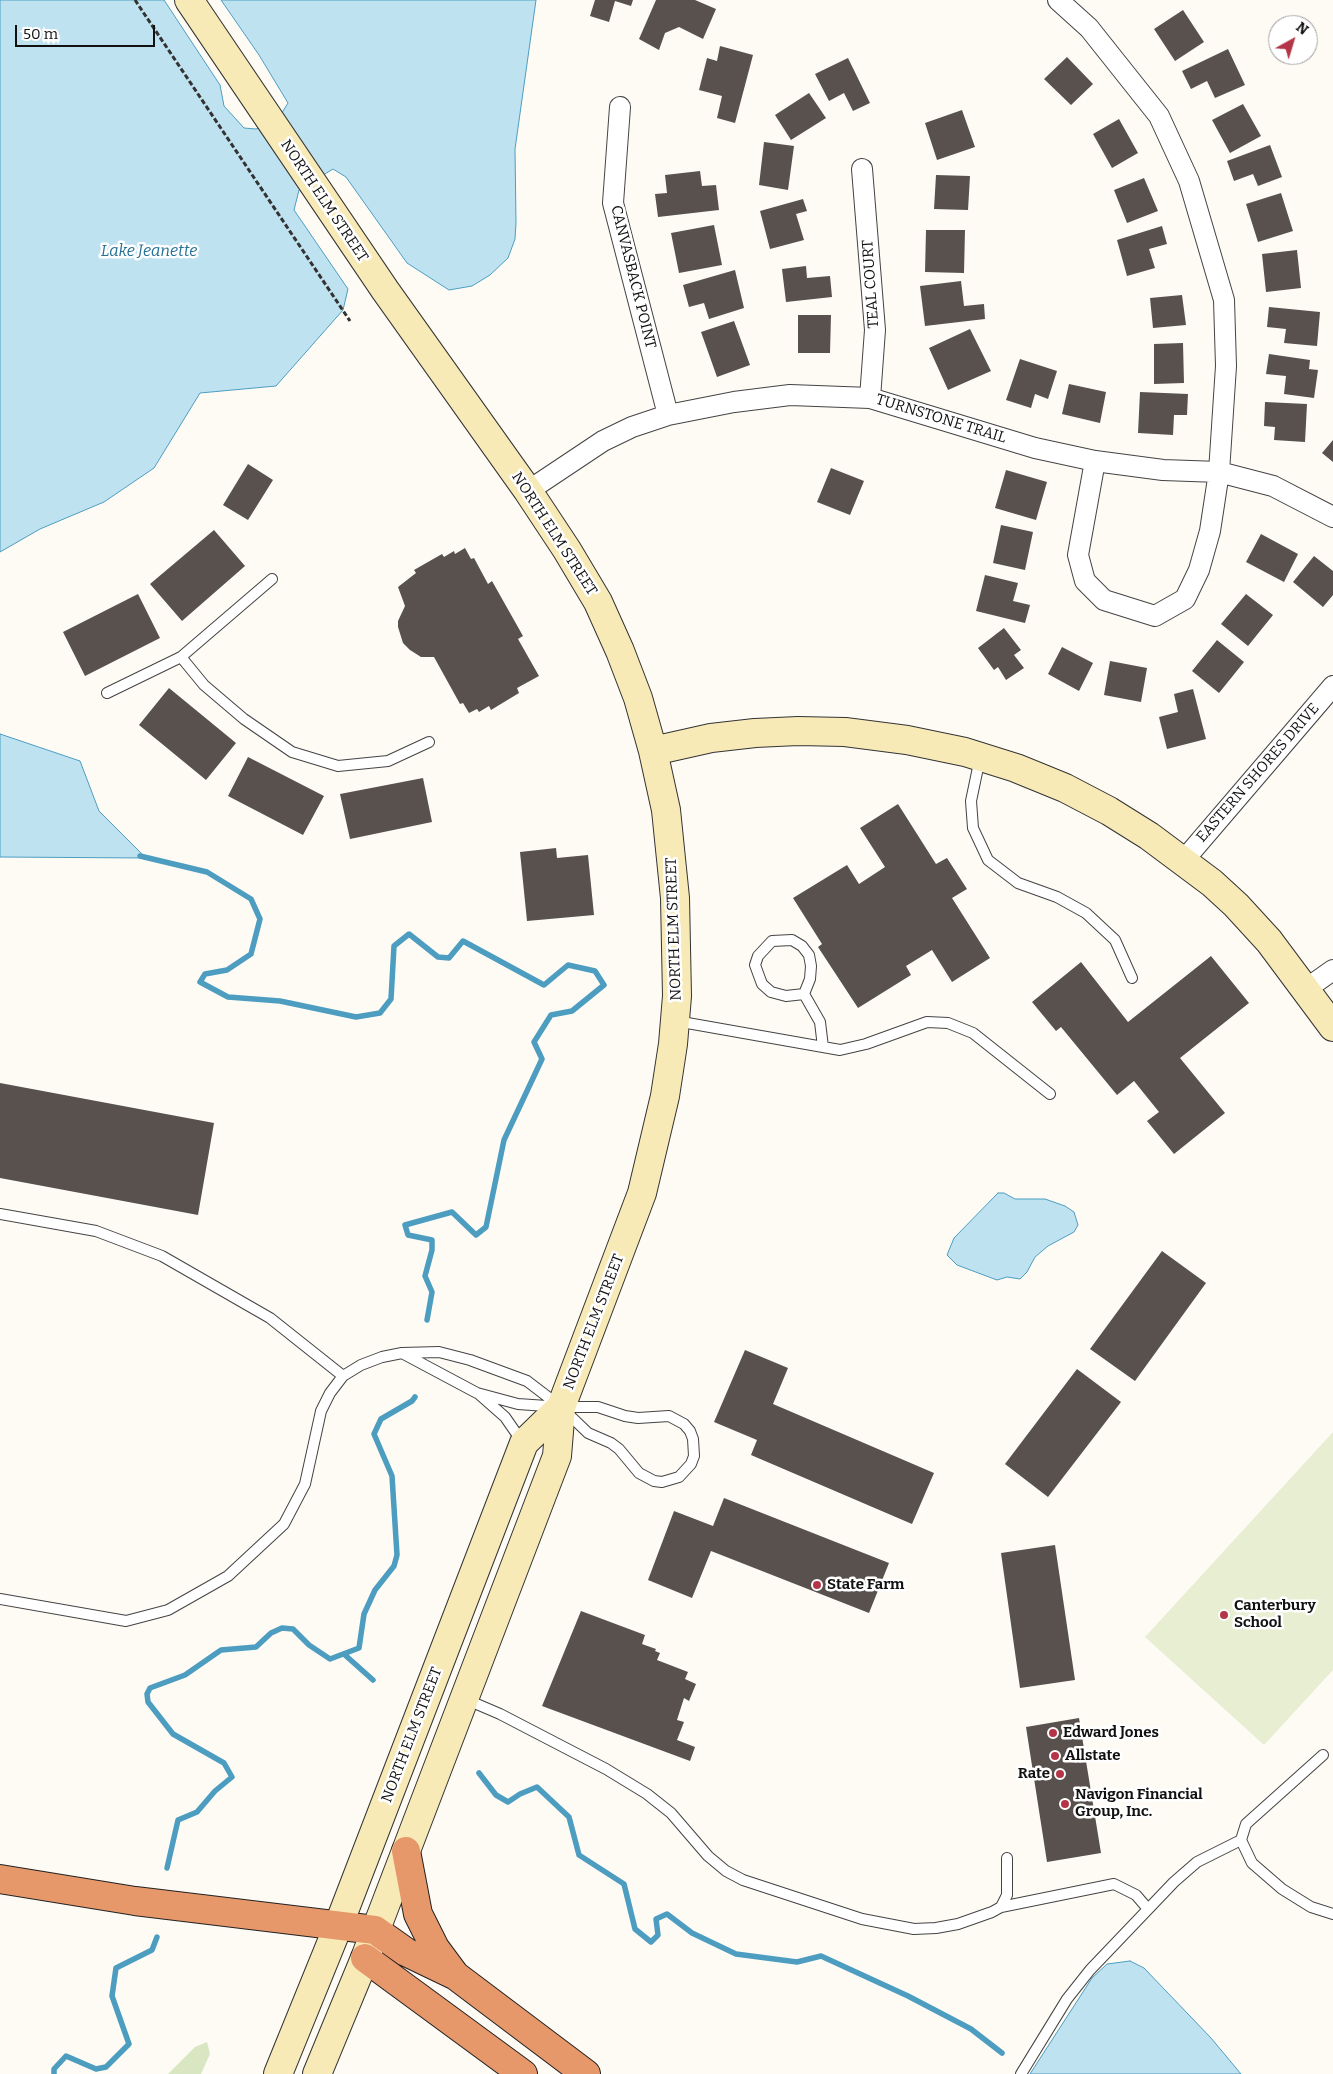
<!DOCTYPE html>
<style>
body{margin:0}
#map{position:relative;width:1333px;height:2074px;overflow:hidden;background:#fefbf5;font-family:Bitter,serif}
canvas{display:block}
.north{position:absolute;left:1268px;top:15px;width:50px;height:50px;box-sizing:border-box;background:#fff;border:1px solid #a0a0a0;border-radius:50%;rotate:39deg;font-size:14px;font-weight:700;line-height:20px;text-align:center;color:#111}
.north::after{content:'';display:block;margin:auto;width:18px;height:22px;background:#b43547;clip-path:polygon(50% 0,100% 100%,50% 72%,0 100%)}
.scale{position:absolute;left:15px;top:25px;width:140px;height:22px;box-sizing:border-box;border:2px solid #111;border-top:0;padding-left:6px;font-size:15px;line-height:18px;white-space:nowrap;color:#111;-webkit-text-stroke:4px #fff;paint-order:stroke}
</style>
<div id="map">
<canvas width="1333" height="2074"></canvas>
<div class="north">N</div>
<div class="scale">50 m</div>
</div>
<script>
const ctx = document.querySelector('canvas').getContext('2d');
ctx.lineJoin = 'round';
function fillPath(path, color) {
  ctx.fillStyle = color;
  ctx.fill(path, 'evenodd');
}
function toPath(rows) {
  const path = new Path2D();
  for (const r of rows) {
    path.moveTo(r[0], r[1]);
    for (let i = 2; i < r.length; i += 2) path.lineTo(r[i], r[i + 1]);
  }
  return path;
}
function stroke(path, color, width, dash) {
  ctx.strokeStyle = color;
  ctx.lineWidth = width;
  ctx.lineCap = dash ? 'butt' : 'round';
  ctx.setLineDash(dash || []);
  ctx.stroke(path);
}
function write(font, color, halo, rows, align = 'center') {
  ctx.font = font + ' Bitter,serif';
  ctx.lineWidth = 5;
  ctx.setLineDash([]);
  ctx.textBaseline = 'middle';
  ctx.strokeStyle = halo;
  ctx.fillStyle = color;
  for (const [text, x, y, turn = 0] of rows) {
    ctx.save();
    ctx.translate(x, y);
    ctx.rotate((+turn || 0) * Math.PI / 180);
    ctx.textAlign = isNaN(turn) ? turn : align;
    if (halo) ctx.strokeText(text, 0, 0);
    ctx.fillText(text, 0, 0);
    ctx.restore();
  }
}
fillPath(toPath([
 [207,2042,210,2054,201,2074,168,2074,195,2047]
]), '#d8e6c1');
fillPath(toPath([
 [1333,1432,1333,1670,1264,1745,1145,1637]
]), '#e7eed2');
const water = toPath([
 [0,0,164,0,220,85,224,106,244,128,256,129,276,122,288,103,259,55,221,0,536,0,515,149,516,223,515,239,508,258,490,275,472,286,449,290,407,263,346,177,333,169,299,190,294,210,348,289,343,310,276,386,200,393,154,468,104,502,40,529,0,552,0,0],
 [0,734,80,761,99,811,146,858,0,857,0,734],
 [998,1193,1004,1193,1015,1199,1045,1199,1065,1206,1074,1212,1078,1225,1074,1232,1048,1246,1035,1257,1027,1272,1020,1279,1007,1277,997,1280,957,1265,947,1255,954,1238,998,1193],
 [1130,1961,1144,1968,1211,2038,1241,2074,1030,2074,1092,1978,1107,1964,1130,1961]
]);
fillPath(water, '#bfe2f1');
stroke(water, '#4d9dc1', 1);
stroke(toPath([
 [140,856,207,872,251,899,260,919,251,954,227,970,205,974,200,982,228,997,280,1001,356,1017,380,1013,391,999,394,946,409,934,438,957,449,958,463,941,544,985,568,965,595,971,604,985,572,1011,551,1015,534,1042,542,1059,504,1140,486,1227,476,1235,452,1212,405,1225,408,1235,432,1240,432,1250,425,1276,432,1292,427,1320],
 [345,1655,373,1680],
 [479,1773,496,1795,508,1802,520,1794,537,1787,569,1817,579,1855,624,1884,635,1929,651,1942,658,1935,656,1919,667,1914,692,1933,736,1954,797,1962,821,1956,908,1996,971,2029,1002,2053],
 [167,1868,178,1820,197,1812,215,1791,232,1777,224,1763,173,1734,148,1702,147,1694,150,1688,185,1675,221,1650,256,1647,271,1633,282,1628,293,1629,309,1645,330,1659,359,1648,364,1614,375,1590,394,1566,397,1555,392,1476,374,1434,381,1419,412,1401,415,1397],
 [54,2074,54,2069,66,2056,96,2069,106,2067,129,2044,112,1996,116,1968,152,1950,157,1937]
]), '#4d9dc1', 5.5);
fillPath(toPath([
 [595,0,633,0,631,6,615,1,609,22,590,16],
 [656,0,695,0,716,9,703,39,679,27,665,33,659,50,639,39],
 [1183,10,1204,42,1175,61,1154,29],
 [720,46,753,55,735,123,717,118,722,96,699,90,707,58,717,61],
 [1228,49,1245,85,1215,98,1207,81,1191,89,1182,71],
 [1067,57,1093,84,1071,105,1044,79],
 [848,58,870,103,853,111,844,93,829,101,815,74],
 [809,93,826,118,791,140,775,115],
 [1243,104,1261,136,1230,153,1212,120],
 [962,110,975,147,937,160,925,123],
 [1119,119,1138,153,1112,168,1093,134],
 [764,142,794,146,788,190,759,185],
 [1270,145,1282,177,1258,186,1253,174,1234,181,1227,161],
 [700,171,702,186,716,185,719,210,658,217,655,194,667,193,665,175],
 [936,175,970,176,968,210,934,209],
 [1144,178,1158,211,1127,223,1114,190],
 [1281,193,1293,231,1258,242,1246,204],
 [803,199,807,211,796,214,804,240,770,249,760,211],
 [714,225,722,265,679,273,671,233],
 [1162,226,1167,244,1149,249,1155,268,1127,276,1117,240],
 [926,230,965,230,964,273,925,272],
 [1297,250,1301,288,1266,292,1262,254],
 [806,266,807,278,830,276,832,297,786,302,782,269],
 [735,270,744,308,709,319,704,303,689,307,683,285],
 [961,281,964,306,984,304,985,319,925,326,920,286],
 [1182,295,1186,325,1153,328,1150,298],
 [1269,307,1320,312,1317,346,1284,343,1286,329,1267,327],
 [798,315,831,315,830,353,798,353],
 [734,321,750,365,717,377,701,332],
 [970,329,991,371,948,390,929,348],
 [1183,343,1184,383,1154,384,1154,344],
 [1269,354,1310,360,1309,369,1318,370,1314,398,1284,394,1286,376,1266,374],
 [1020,359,1057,371,1048,399,1035,394,1031,408,1006,400],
 [1069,384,1106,392,1100,423,1062,414],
 [1140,392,1188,394,1187,415,1174,415,1173,435,1138,433],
 [1265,402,1307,404,1305,442,1274,440,1275,427,1264,426],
 [1333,440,1333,462,1322,453],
 [248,464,273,480,248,520,223,505],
 [831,468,864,481,850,515,817,502],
 [1006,470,1047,482,1036,520,995,508],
 [1001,525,1033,532,1025,570,993,563],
 [214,530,245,566,182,621,150,584],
 [1261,534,1298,554,1284,582,1246,562],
 [465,548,471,559,474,558,488,584,492,581,523,636,518,639,539,676,517,688,519,693,491,710,489,706,479,712,477,709,469,713,463,703,460,704,434,657,421,657,410,650,403,643,398,627,398,621,405,606,398,587,416,573,414,570,442,554,444,557,454,551,455,554],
 [1314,556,1333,571,1333,595,1323,607,1293,582],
 [985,575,1018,583,1013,601,1030,605,1025,623,976,611],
 [138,594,160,638,85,676,63,632],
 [1246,594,1273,615,1248,646,1221,624],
 [1004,628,1021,650,1014,655,1024,668,1006,680,998,667,994,670,978,648],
 [1217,640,1244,662,1219,693,1192,671],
 [1062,647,1093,663,1079,691,1048,674],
 [1110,661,1147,668,1141,702,1104,695],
 [169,688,236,743,206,780,139,725],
 [1193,689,1206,739,1167,749,1159,717,1178,712,1174,694],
 [248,757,324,796,303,835,228,796],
 [423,778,432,822,350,839,340,794],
 [898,804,936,864,947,858,967,889,952,898,990,958,952,982,932,950,906,966,911,975,858,1008,818,947,822,944,793,898,847,865,859,884,885,867,860,828],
 [556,848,557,858,588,855,594,915,527,921,520,852],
 [1211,956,1249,1003,1180,1058,1225,1113,1174,1154,1147,1121,1159,1112,1134,1081,1117,1095,1061,1027,1056,1031,1032,1002,1081,962,1128,1022],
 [0,1083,214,1123,198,1215,0,1178],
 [1162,1251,1206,1283,1135,1381,1090,1349],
 [745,1350,788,1368,773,1404,934,1473,912,1524,751,1455,757,1440,714,1422],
 [1077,1369,1121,1402,1048,1497,1005,1464],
 [724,1498,889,1563,869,1613,711,1551,692,1598,648,1580,674,1511,713,1526],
 [1055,1545,1075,1680,1020,1688,1001,1553],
 [581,1611,645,1635,642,1644,656,1649,655,1651,660,1653,657,1660,688,1672,685,1679,696,1684,689,1701,684,1698,677,1720,684,1722,677,1740,695,1747,690,1761,542,1706],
 [1079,1718,1101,1853,1047,1862,1026,1727]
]), '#58514e');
const lane = toPath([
 [181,657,204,685,244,719,292,752,338,766,388,761,429,742],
 [107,693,181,657,272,579],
 [980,758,971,801,973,828,988,860,1018,883,1057,897,1086,913,1115,940,1132,978],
 [804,994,786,996,771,992,762,984,755,965,758,956,772,941,792,940,802,946,809,955,811,966,810,979,804,994,820,1022,823,1047],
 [676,1021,840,1050,866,1044,927,1022,948,1023,973,1033,1050,1094],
 [0,1214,96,1231,162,1256,270,1318,343,1376],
 [480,1395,505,1417,523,1443],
 [0,1599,126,1621,168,1610,228,1576,284,1524,305,1484,321,1411,330,1393,343,1376,361,1365,382,1357,402,1353,439,1352,470,1360,527,1381,561,1407,588,1433,611,1443,619,1449,639,1473,654,1481,662,1482,679,1477,691,1464,694,1456,693,1439,690,1431,684,1424,669,1416,638,1418,625,1416,598,1407,561,1407,518,1404,477,1393,402,1353],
 [465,1699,500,1714,606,1769,647,1794,671,1813,708,1856,726,1871,743,1880,862,1919,914,1929,936,1928,958,1924,992,1912,1001,1907,1007,1895,1007,1858],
 [1323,1755,1246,1824,1241,1840,1252,1863,1282,1889,1311,1907,1333,1914],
 [1001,1907,1114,1884,1136,1895,1148,1909],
 [1021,2074,1067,1999,1090,1970,1174,1882,1197,1862,1241,1840]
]);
const street = toPath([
 [1058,0,1089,28,1159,116,1189,181,1224,300,1226,366,1219,472,1210,531,1199,570,1185,599,1155,616,1104,600,1085,581,1078,555,1095,461],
 [620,107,613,203,668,415],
 [862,169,875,330,870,398],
 [528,491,603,441,632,427,668,415,734,402,790,395,870,398,1035,448,1095,461,1163,470,1219,472,1273,486,1333,517],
 [1184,860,1333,686],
 [1306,989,1333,970]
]);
const secondary = toPath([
 [189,0,385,290,528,491,567,550,598,602,620,651,638,698,653,751,666,810,675,898,677,996,673,1044,665,1096,642,1193,561,1407,557,1456,365,1958,317,2074],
 [653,751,711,738,755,733,798,731,845,732,907,740,965,752,1016,768,1065,788,1109,811,1149,836,1212,883,1236,905,1269,941,1333,1027],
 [278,2074,339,1924,524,1443,561,1407]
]);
const highway = toPath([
 [406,1851,418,1914,435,1948,455,1975],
 [0,1879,135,1901,375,1930,406,1952,456,1976,586,2074],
 [365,1958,523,2074]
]);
stroke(lane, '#444', 12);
stroke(street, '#444', 22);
stroke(secondary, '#333', 30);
stroke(highway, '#222', 30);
stroke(toPath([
 [135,0,350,321]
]), '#333', 3, [5, 2.5]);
stroke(lane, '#fff', 10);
stroke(street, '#fff', 20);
stroke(secondary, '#f7eab7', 28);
stroke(highway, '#e6986b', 28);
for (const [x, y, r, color] of [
 [817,1585,5,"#b43547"],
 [1224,1615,5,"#b43547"],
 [1053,1733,5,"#b43547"],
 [1055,1756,5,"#b43547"],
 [1060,1774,5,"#b43547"],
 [1065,1804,5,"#b43547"]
]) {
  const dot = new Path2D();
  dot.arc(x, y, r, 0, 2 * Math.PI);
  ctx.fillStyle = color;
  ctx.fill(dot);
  stroke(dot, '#fff', 2);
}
write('15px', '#111', '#fff', [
 ["NORTH ELM STREET",324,201,56],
 ["CANVASBACK POINT",633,277,76],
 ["TEAL COURT",871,284,-94],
 ["TURNSTONE TRAIL",941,419,17],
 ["NORTH ELM STREET",554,534,57],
 ["EASTERN SHORES DRIVE",1258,773,-49],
 ["NORTH ELM STREET",674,929,-92],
 ["NORTH ELM STREET",594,1322,-69],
 ["NORTH ELM STREET",412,1735,-69]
]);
write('bold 15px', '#111', '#fff', [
 ["State Farm",827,1585],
 ["Canterbury",1234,1606],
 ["School",1234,1623],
 ["Edward Jones",1063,1733],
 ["Allstate",1065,1756],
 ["Rate",1050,1774,"right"],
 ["Navigon Financial",1075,1795],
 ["Group, Inc.",1075,1812]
], 'left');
write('italic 16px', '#257097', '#fff', [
 ["Lake Jeanette",149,252]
]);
</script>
